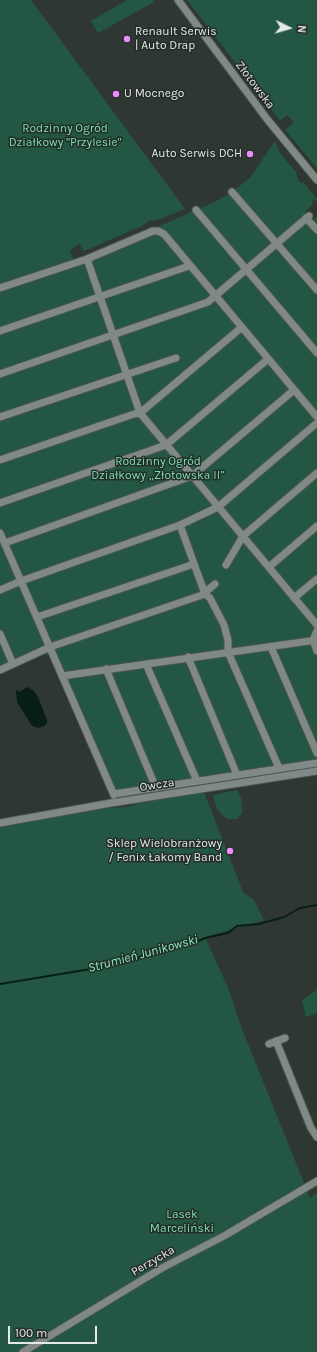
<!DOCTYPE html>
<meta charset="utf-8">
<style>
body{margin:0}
#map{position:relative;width:317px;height:1352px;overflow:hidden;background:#2f3733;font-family:Karla,sans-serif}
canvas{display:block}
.north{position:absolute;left:269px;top:8px;width:40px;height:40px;-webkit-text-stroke:3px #252d29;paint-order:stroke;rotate:95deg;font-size:11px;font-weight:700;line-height:16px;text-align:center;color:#e4e9e7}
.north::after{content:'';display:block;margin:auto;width:14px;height:18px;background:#e4e9e7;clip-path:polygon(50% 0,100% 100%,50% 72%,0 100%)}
.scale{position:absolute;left:8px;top:1326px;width:89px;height:18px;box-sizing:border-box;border:2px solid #e4e9e7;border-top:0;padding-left:5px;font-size:12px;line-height:14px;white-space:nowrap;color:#e4e9e7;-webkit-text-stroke:3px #252d29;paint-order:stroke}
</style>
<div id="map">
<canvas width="317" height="1352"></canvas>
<div class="north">N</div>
<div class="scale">100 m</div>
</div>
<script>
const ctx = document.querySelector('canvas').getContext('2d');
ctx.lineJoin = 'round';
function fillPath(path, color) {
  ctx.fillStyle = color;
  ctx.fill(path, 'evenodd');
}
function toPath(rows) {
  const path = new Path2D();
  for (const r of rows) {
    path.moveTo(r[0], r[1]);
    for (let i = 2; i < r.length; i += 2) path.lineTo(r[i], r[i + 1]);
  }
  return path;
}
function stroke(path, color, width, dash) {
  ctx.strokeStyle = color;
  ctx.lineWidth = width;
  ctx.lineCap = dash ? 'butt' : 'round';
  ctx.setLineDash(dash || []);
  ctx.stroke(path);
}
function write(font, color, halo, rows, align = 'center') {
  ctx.font = font + ' Karla,sans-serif';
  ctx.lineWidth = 3;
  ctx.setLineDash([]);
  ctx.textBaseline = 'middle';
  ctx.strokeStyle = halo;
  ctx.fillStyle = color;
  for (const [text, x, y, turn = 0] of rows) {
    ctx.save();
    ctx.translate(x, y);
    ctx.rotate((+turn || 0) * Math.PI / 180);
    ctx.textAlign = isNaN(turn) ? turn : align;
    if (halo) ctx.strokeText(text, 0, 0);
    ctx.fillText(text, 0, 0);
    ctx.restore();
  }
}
fillPath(toPath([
 [0,0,31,0,185,209,155,221,150,220,142,226,84,251,79,244,70,251,74,260,144,233,214,202,229,194,250,178,275,141,280,153,296,172,298,180,301,183,303,182,317,199,317,202,313,199,312,205,305,211,314,219,317,217,317,766,117,797,50,656,43,653,0,673],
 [127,0,153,0,154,2,98,33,91,21],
 [187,0,317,0,317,168,285,130,294,122,287,115,280,121],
 [237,790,241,798,242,813,237,819,228,819,222,815,217,809,213,795],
 [204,792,243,892,254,900,264,920,205,937,229,990,240,1024,310,1198,317,1193,317,1352,0,1352,0,826,93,809,128,807,140,803],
 [317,990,317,1013,306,1017,302,1000]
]), '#245743');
fillPath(toPath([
 [27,687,33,690,38,697,47,720,47,723,44,726,38,728,32,726,17,702,16,691,18,690,19,692]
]), '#071e14');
stroke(toPath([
 [286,916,300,908,317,905],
 [0,984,109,966,129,958,136,958,156,952,160,948,175,948,181,943,194,943,205,938,228,933,237,926,259,924,284,917]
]), '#071e14', 2);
const minor = toPath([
 [178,0,267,119,317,180],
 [232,192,317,290],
 [196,210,317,353],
 [306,218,317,230],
 [87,259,140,413,317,625],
 [0,288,87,259,153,231,158,231,164,234,317,417],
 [0,331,189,266],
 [0,374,208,302,309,216],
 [0,417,176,358],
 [0,460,134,414,140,413,242,327],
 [0,503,166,445,268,359],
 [180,525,205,594,210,598,224,625,228,640,228,652,279,768],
 [0,533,114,795],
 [5,543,192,476,294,390],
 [226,565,243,536,317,473],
 [269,567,317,526],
 [0,590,21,581,180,525,218,507,317,423],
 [294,598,317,579],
 [37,617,194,564],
 [317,631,313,640,317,651],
 [0,634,13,664],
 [271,647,317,753],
 [188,657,237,775],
 [146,664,197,781],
 [106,669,156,788],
 [0,670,50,647,202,595,215,584],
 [62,676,317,640],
 [114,794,317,763],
 [0,823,111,803,317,771],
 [276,1041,311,1128,317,1137],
 [269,1044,285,1038],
 [23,1352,162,1268,224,1236,317,1181]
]);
stroke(minor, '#4c5450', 9);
stroke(minor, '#808985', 7);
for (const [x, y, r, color] of [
 [127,39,4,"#eb8dfc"],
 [116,94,4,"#eb8dfc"],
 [250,154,4,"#eb8dfc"],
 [230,851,4,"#eb8dfc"]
]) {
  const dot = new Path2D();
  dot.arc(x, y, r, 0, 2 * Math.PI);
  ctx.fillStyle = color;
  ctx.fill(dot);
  stroke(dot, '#252d29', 1.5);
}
write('12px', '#e4e9e7', '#252d29', [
 ["Renault Serwis",135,32],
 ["| Auto Drap",135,46],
 ["U Mocnego",124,94],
 ["Auto Serwis DCH",242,154,"right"],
 ["Sklep Wielobranżowy",222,844,"right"],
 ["/ Fenix Łakomy Band",222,858,"right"]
], 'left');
write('12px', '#e4e9e7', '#252d29', [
 ["Złotowska",255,85,53],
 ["Owcza",157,785,-9],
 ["Perzycka",153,1261,-30]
]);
write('12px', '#78dfb3', '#252d29', [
 ["Rodzinny Ogród",65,129],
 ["Działkowy \"Przylesie\"",65,143],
 ["Rodzinny Ogród",158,462],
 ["Działkowy „Złotowska II”",158,476],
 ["Lasek",182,1215],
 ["Marceliński",182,1229]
]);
write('italic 13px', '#87eec2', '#252d29', [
 ["Strumień Junikowski",143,954,-15]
]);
</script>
